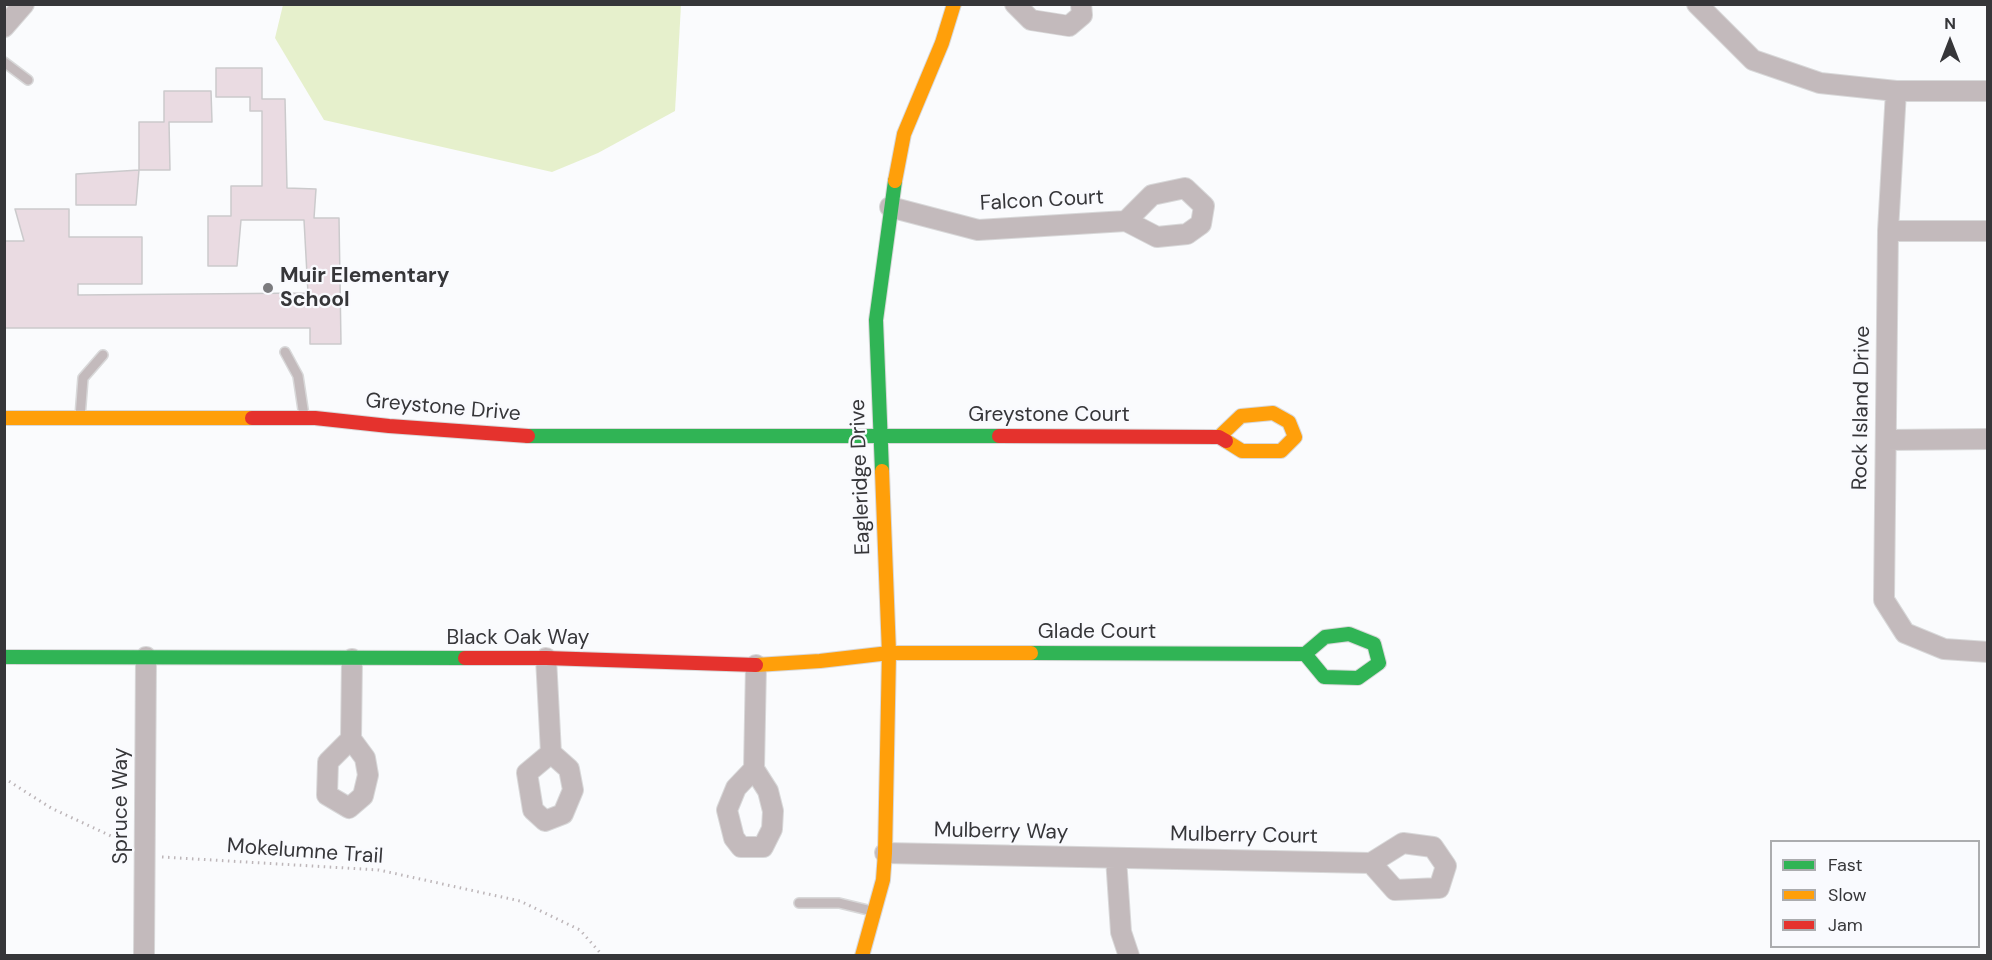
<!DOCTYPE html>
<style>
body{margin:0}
#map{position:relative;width:1992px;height:960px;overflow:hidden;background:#fafbfd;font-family:"DM Sans",sans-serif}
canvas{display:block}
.frame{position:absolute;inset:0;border:6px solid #363639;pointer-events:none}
.legend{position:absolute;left:1770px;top:840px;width:210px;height:108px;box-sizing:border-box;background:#f9fafe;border:2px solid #abacaf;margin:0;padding:8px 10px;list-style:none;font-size:18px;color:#363639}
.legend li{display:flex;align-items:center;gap:12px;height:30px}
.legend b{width:30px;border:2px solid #abacaf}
.north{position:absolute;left:1920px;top:12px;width:60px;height:60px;-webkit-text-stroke:4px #f9fafe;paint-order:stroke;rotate:0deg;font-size:16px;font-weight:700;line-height:24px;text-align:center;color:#363639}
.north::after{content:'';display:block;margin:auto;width:21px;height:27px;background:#363639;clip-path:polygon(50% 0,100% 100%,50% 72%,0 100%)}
</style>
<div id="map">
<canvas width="1992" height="960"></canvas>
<div class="frame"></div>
<ul class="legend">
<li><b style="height:8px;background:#30b455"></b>Fast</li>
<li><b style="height:8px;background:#ff9f0a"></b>Slow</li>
<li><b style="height:8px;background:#e5322d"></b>Jam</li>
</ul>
<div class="north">N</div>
</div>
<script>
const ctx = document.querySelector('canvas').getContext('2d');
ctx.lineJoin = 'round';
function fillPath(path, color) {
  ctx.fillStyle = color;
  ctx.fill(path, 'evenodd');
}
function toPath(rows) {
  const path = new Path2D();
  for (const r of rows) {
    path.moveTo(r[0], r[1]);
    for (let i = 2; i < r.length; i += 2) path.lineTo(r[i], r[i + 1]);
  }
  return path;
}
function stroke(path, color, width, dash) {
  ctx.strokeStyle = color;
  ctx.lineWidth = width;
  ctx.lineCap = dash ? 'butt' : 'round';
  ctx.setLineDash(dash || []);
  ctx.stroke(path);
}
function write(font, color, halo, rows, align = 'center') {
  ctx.font = font + ' "DM Sans",sans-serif';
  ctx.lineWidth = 4.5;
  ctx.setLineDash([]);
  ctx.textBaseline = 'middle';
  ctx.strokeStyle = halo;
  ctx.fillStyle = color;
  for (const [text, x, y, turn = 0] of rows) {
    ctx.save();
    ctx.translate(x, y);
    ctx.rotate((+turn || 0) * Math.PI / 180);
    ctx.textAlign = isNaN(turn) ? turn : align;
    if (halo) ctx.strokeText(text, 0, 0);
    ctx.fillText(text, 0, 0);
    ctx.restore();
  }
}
fillPath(toPath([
 [283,5,681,5,675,111,598,153,552,172,324,120,275,38]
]), '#e6f0cc');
const building = toPath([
 [216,68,262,68,262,99,285,99,287,188,316,189,314,218,339,218,341,344,310,344,310,328,4,328,4,241,24,241,15,209,69,209,69,237,142,237,142,284,78,284,78,295,308,293,304,220,241,220,237,266,208,266,208,216,231,216,231,186,262,186,262,111,250,111,250,97,216,97,216,68],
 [164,91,211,91,212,122,169,122,170,170,139,170,139,122,164,122,164,91],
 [139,170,136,205,76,205,76,174,139,170]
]);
fillPath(building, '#eadbe2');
stroke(building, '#cbcacc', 1.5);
const lane = toPath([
 [4,62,28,80],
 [285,352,298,376,304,416],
 [80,417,83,378,103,355],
 [799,903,839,903,872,911]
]);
const street = toPath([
 [1015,4,1031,20,1069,26,1082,15,1081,4],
 [1697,4,1753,60,1820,83,1896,91,1988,91],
 [4,27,24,4],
 [1896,91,1888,231,1884,600,1905,633,1944,649,1988,652],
 [890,207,978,230,1126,221,1157,237,1187,234,1201,224,1204,206,1185,188,1152,195,1126,221],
 [1888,231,1988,231],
 [1886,440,1988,439],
 [546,658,551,753,569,769,573,790,563,814,545,821,533,810,527,773,551,753],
 [351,739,328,762,327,795,349,808,363,796,368,775,365,758,351,739,352,659],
 [754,769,736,788,727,810,734,838,741,847,763,847,772,829,773,811,768,791,754,769,756,665],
 [885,853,1371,863,1403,843,1433,847,1446,866,1439,888,1395,890,1371,863],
 [1116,858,1121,932,1129,956],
 [144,956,146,657]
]);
const fast = toPath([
 [528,436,999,436],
 [882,471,876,320,895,181],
 [1031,653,1305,654,1325,637,1349,634,1374,644,1379,663,1358,678,1324,677,1305,654],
 [4,657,465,658]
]);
const slow = toPath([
 [895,181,904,134,942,43,954,4],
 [4,418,252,418],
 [1219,437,1241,416,1273,413,1289,422,1295,437,1281,451,1242,451,1226,441],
 [756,665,820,661,889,653,1031,653],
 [862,956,883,880,885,853,889,653,882,471]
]);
const jam = toPath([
 [252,418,315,418,389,426,528,436],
 [999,436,1219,437,1226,441],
 [465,658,546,658,756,665]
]);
stroke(lane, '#d8d8d9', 12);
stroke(street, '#d8d8d9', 22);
stroke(fast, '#d8d8d9', 16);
stroke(slow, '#d8d8d9', 16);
stroke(jam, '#d8d8d9', 16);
stroke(toPath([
 [4,778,51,808,111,836,127,839],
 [162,857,379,870,520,901,580,930,603,956]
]), '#bdb6b9', 3, [1.5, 4.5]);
stroke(lane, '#c3babc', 9);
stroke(street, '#c3babc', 20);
stroke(fast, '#30b455', 14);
stroke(slow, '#ff9f0a', 14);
stroke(jam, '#e5322d', 14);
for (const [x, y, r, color] of [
 [268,288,6,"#7b7b7e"]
]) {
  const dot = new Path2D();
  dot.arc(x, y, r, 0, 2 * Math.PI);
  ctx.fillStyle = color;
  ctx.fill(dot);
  stroke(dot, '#f9fafe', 2);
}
write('21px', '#363639', '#f9fafe', [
 ["Falcon Court",1042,201,-3],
 ["Greystone Drive",443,408,5],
 ["Rock Island Drive",1862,408,-89],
 ["Greystone Court",1049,415],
 ["Eagleridge Drive",861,477,-92],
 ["Glade Court",1097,632],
 ["Black Oak Way",518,638],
 ["Spruce Way",121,806,-90],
 ["Mulberry Way",1001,832,1],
 ["Mulberry Court",1244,836,1],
 ["Mokelumne Trail",305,852,4]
]);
write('bold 21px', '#363639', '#f9fafe', [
 ["Muir Elementary",280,276],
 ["School",280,300]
], 'left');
</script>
